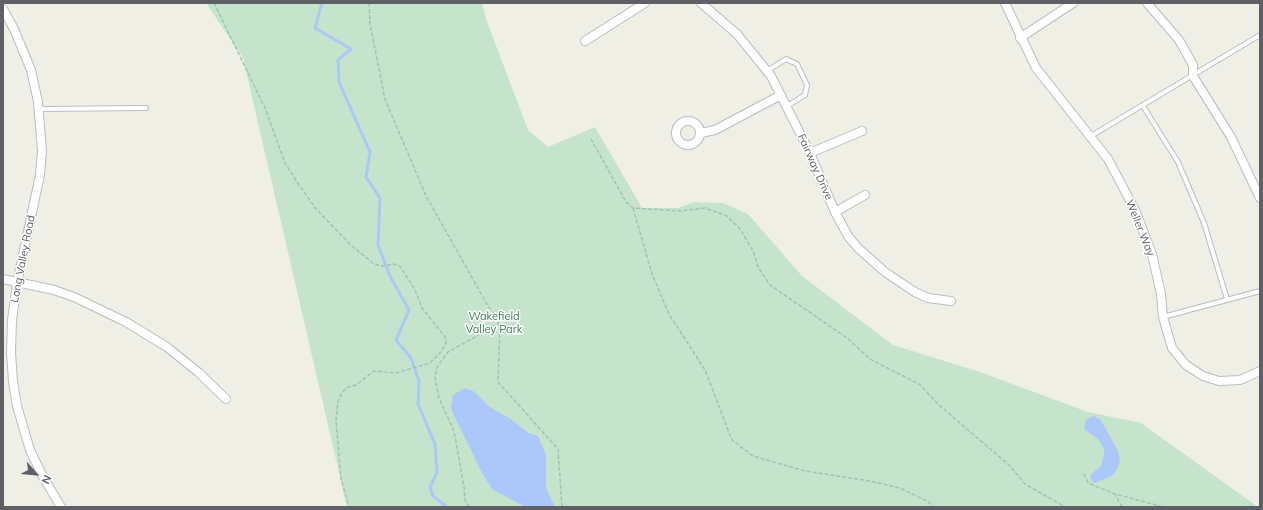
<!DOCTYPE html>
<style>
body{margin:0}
#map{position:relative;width:1263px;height:510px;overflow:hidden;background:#efefe6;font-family:Mulish,sans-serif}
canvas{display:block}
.frame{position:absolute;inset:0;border:4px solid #5e6065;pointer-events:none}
.north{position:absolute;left:16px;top:454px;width:40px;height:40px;-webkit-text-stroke:3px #fff;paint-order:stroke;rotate:117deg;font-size:11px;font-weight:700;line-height:16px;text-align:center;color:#5e6065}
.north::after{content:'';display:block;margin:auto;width:14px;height:18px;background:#5e6065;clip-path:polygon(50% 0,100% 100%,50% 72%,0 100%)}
</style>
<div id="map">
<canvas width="1263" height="510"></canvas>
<div class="frame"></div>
<div class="north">N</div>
</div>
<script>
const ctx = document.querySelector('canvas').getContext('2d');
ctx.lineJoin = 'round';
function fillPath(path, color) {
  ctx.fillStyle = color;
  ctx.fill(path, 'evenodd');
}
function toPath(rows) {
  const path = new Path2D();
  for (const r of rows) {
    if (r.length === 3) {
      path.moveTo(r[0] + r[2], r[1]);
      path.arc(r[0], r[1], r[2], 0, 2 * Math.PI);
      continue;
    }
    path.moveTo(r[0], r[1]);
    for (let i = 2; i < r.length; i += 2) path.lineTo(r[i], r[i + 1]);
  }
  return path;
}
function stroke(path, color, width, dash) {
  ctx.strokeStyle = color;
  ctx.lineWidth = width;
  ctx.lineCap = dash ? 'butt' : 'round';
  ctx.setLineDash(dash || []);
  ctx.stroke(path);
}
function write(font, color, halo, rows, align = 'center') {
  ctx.font = font + ' Mulish,sans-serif';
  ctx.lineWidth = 3;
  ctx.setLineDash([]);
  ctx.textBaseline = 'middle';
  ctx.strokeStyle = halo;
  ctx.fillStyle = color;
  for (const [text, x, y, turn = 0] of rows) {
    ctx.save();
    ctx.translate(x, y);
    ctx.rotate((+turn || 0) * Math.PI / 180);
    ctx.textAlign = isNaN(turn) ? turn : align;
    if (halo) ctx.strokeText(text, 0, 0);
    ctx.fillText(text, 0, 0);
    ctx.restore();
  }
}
fillPath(toPath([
 [206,3,482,3,486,19,528,130,548,147,595,127,642,208,678,208,694,202,723,203,748,214,802,276,893,345,980,372,1088,412,1141,423,1258,507,347,507,243,58]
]), '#c5e4cb');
fillPath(toPath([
 [465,388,475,392,488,406,511,419,528,433,538,436,546,455,546,488,555,507,526,507,493,490,483,475,451,409,453,395],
 [1094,416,1101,420,1103,424,1118,451,1120,462,1116,471,1112,476,1094,483,1092,481,1090,475,1101,466,1104,455,1104,449,1098,439,1084,429,1086,420]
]), '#acc7f9');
stroke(toPath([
 [322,3,315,28,351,49,338,60,339,82,370,152,366,177,380,198,378,245,390,276,409,310,396,340,411,358,419,381,418,404,435,444,437,472,430,487,433,496,447,507]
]), '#acc7f9', 3);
const service = toPath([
 [767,71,786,59,797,64,807,85,805,95,787,106],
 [1143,106,1178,162,1204,223,1227,299],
 [39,109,146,108],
 [1091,136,1260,35],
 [1163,317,1260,291]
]);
const minor = toPath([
 [701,3,737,34,771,76,810,153,835,212,848,236,858,248,885,272,915,292,928,298,951,301],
 [1005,3,1036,68,1108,159,1135,210,1152,254,1161,294,1163,317,1172,348,1186,365,1203,376,1219,381,1240,380,1260,371],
 [1147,3,1179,40,1193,65,1193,76,1231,137,1260,198],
 [3,9,14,29,31,70,38,102,42,151,40,175,17,283,12,320,11,352,13,382,17,406,30,450,42,475,61,507],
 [1020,38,1073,3],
 [585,41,645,3],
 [688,133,12],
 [701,133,715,130,781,95],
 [810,153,862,131],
 [835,212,865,195],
 [3,279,54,290,74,297,126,322,167,347,198,372,226,399]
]);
stroke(service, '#bbbcc1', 6);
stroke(minor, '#bbbcc1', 10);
stroke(toPath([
 [214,3,265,108,285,163,297,182,316,209,353,247,374,264,382,266,393,264,400,266,415,290,422,308,445,337,446,343,442,351,430,363,396,373,374,371,356,385,346,388,342,393,338,401,336,420,341,479,349,507],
 [369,3,370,24,385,99,426,196,500,327,498,382,558,449,562,507],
 [591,139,626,202,633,208,680,211,705,208,727,216,740,229,753,251,758,267,770,285,847,338,870,359,919,384,938,404,1010,466,1025,484,1065,507],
 [633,208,652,274,669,314,705,370,732,440,753,456,805,471,870,481,900,488,927,501,935,507],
 [1084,474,1088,483,1115,494],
 [469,507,465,500,464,487,454,431,439,398,435,378,437,367,448,352,498,324],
 [1122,507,1115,494,1164,507]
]), '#9ec5b2', 1.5, [4, 2]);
stroke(service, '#fff', 4);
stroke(minor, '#fff', 8);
write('11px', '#5e6065', '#fff', [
 ["Fairway Drive",815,167,66],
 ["Weller Way",1140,228,68],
 ["Long Valley Road",23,259,-79]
]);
write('11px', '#3b7f4d', '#fff', [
 ["Wakefield",494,317],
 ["Valley Park",494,330]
]);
</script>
